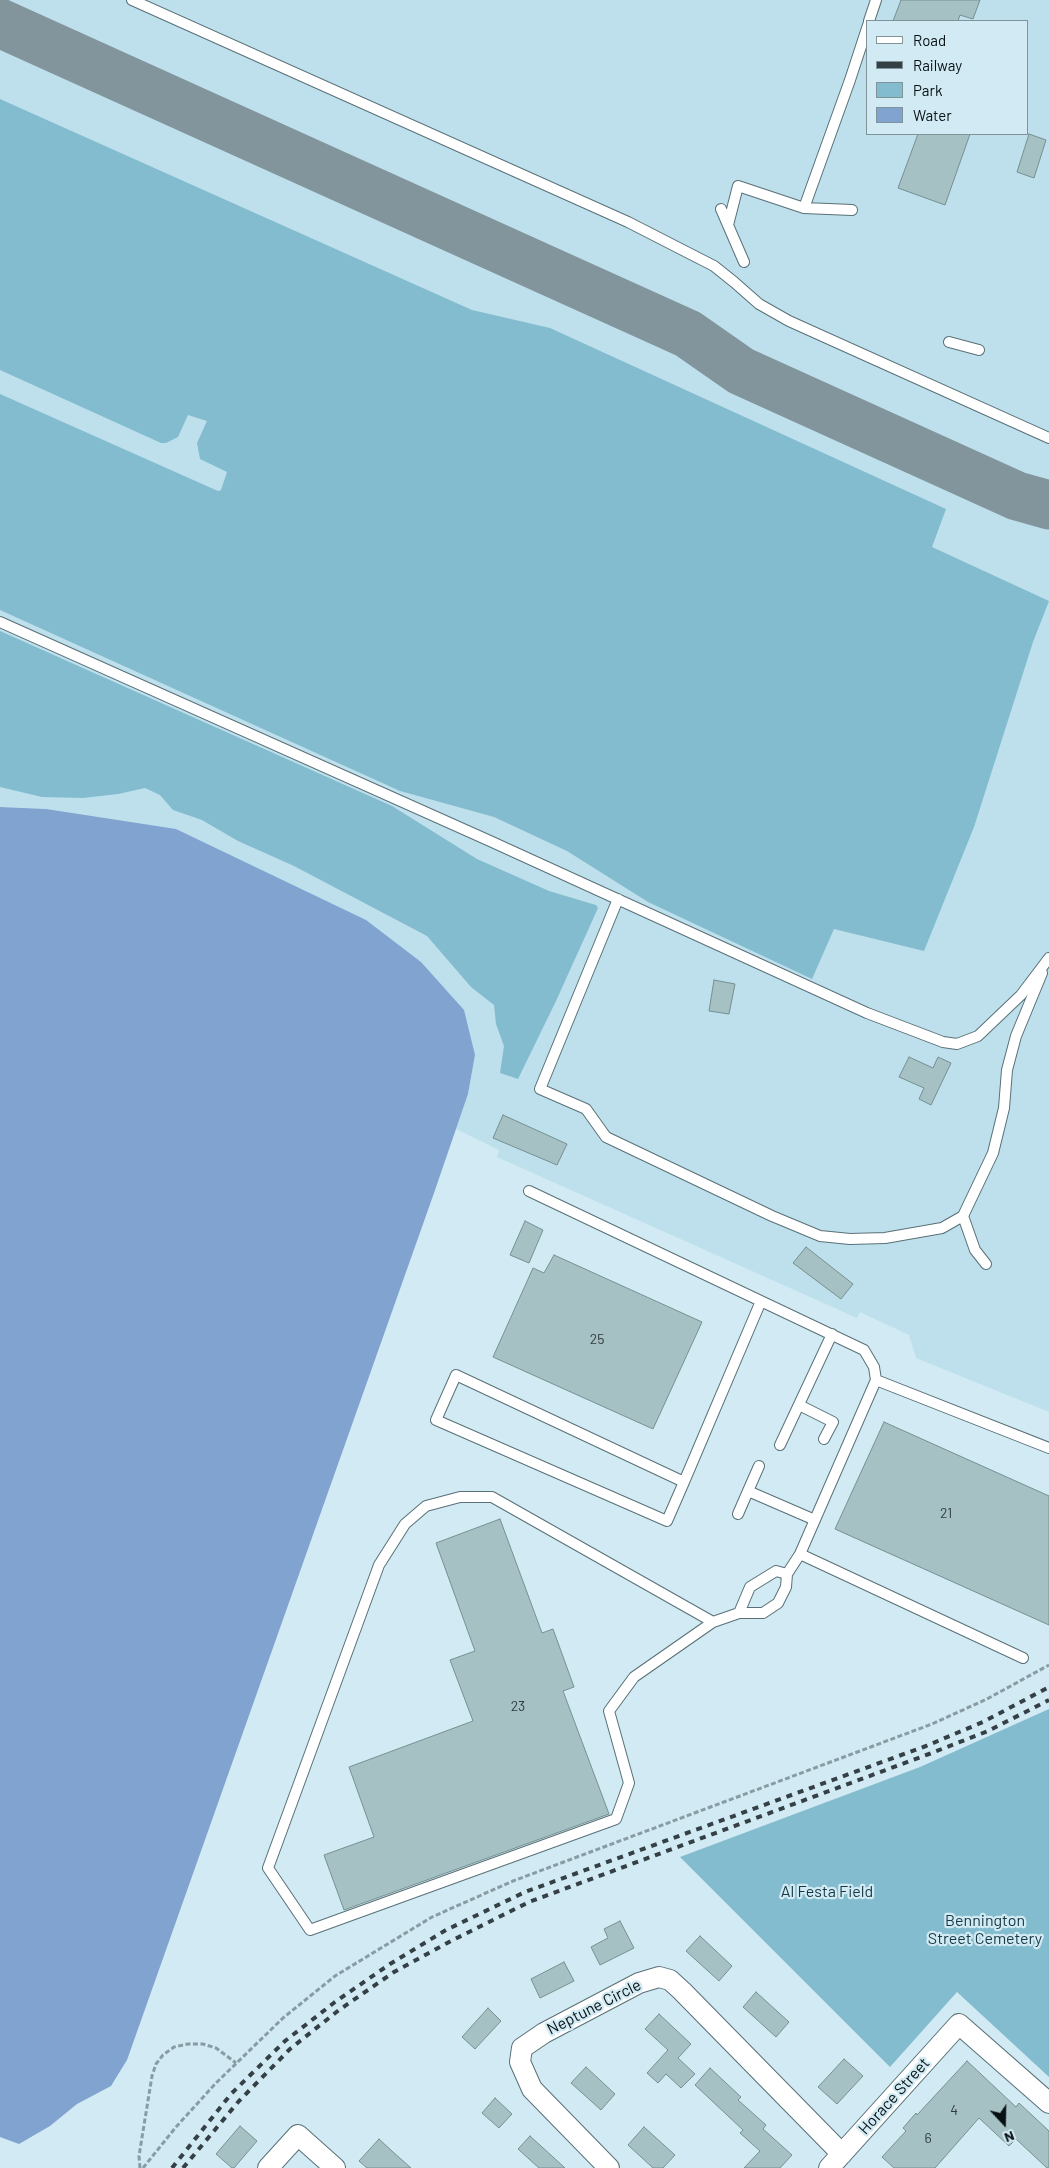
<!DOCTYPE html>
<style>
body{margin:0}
#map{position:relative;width:1049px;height:2168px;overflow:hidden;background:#d1eaf3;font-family:Barlow,sans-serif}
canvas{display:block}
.legend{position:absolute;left:866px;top:20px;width:162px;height:115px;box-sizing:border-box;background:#d1eaf3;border:1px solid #809399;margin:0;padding:6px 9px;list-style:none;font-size:15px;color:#071013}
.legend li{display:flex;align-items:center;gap:10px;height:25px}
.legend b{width:25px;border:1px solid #809399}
.north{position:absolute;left:979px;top:2098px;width:50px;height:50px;-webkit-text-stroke:4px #d1eaf3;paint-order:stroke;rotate:159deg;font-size:14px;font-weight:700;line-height:20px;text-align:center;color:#071013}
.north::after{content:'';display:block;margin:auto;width:18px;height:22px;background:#071013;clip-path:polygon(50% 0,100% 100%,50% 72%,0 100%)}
</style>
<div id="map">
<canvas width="1049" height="2168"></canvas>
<ul class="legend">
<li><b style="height:6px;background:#fff"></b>Road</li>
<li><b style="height:6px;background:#344045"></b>Railway</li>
<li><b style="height:14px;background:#83bcce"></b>Park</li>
<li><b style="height:14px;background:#81a3d0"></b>Water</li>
</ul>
<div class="north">N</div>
</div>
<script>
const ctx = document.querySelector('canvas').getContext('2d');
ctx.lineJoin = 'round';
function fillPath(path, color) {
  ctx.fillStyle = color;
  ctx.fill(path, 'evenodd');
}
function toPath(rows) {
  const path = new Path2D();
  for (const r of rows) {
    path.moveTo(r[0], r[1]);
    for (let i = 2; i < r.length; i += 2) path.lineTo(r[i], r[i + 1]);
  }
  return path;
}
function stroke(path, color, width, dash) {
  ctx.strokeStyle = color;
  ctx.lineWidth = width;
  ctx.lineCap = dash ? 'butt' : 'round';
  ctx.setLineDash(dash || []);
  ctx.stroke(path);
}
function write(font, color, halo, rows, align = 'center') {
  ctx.font = font + ' Barlow,sans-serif';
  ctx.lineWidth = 4.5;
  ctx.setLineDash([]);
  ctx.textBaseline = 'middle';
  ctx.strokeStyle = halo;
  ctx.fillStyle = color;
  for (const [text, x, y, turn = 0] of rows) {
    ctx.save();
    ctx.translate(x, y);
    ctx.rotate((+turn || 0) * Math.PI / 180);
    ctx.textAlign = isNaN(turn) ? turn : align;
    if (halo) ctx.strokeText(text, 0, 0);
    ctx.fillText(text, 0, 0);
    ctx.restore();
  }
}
fillPath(toPath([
 [0,0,1049,0,1049,1412,916,1358,909,1335,860,1312,857,1318,497,1157,499,1150,456,1129,468,1094,475,1055,46,809,0,807],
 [868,21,1028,21,1028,134,868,134]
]), '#bee0ec');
fillPath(toPath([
 [0,99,472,310,550,328,946,509,932,547,1049,601,1033,642,974,827,924,951,834,929,812,979,648,902,567,851,494,817,400,791,0,610,0,394,218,491,221,490,227,472,200,459,197,443,207,421,188,415,178,437,166,443,161,443,0,370],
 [0,631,392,806,477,859,549,891,596,905,598,908,556,1001,518,1079,500,1073,504,1046,496,1024,494,1005,471,987,427,936,294,866,238,841,202,820,173,810,160,795,145,788,118,794,83,798,42,797,0,787],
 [1049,1709,1049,2077,957,1992,890,2067,680,1857,920,1767]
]), '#83bcce');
fillPath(toPath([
 [0,807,46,809,176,829,366,920,421,962,464,1010,475,1055,468,1094,434,1193,127,2060,111,2086,77,2104,50,2126,19,2144,0,2137]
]), '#81a3d0');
stroke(toPath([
 [0,23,677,329,688,334,741,371,1017,496,1049,505]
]), '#82959c', 49);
const building = toPath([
 [901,0,980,0,973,19,960,15,958,21,893,21,901,0],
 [918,134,970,134,945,205,898,188,918,134],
 [1029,134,1046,140,1034,178,1017,172,1029,134],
 [714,980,735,984,729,1014,709,1011,714,980],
 [909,1057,933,1068,938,1057,951,1063,931,1105,919,1099,924,1088,899,1077,909,1057],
 [503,1115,567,1144,557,1165,493,1138,503,1115],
 [525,1221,543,1230,529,1263,510,1255,525,1221],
 [806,1247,853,1284,841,1299,793,1263,806,1247],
 [554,1255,702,1322,653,1429,493,1357,533,1268,544,1273,554,1255],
 [884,1422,1049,1496,1049,1625,835,1529,884,1422],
 [500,1519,542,1633,553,1629,574,1687,563,1691,609,1814,344,1910,324,1855,374,1837,349,1767,473,1721,450,1660,475,1651,436,1543,500,1519],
 [620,1921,634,1948,600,1965,591,1947,608,1938,604,1929,620,1921],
 [700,1936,732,1966,719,1981,686,1951,700,1936],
 [564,1962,574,1981,540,1998,531,1979,564,1962],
 [756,1992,789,2022,776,2037,743,2007,756,1992],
 [488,2008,501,2021,475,2049,462,2037,488,2008],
 [659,2014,691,2044,678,2058,695,2074,681,2088,666,2074,658,2083,647,2073,668,2050,645,2029,659,2014],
 [844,2059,863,2076,837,2104,818,2087,844,2059],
 [967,2061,1016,2107,1019,2103,1049,2131,1049,2168,1047,2168,1016,2139,1009,2146,979,2118,935,2168,894,2168,882,2157,906,2131,903,2128,916,2113,917,2115,967,2061],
 [586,2067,615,2094,601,2110,571,2083,586,2067],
 [710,2068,741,2097,738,2100,766,2125,763,2129,792,2155,780,2168,744,2168,760,2151,740,2133,743,2130,695,2085,710,2068],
 [495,2098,512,2114,499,2128,482,2113,495,2098],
 [240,2126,257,2141,234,2168,232,2168,216,2154,240,2126],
 [644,2127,675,2155,663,2168,653,2168,628,2145,644,2127],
 [530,2136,565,2168,539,2168,518,2149,530,2136],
 [379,2139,393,2152,411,2168,367,2168,359,2161,379,2139]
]);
fillPath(building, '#a6c1c3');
stroke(building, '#769092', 1);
const service = toPath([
 [132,0,628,222,714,266,734,282,759,304,789,321,1049,438],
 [869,21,876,0],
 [804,208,852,210],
 [721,209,744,262],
 [728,225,738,186,804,208,850,80,868,25],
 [949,342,979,350],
 [0,622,490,841,867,1013,943,1042,957,1044,978,1036,1021,995,1049,958],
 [618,899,540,1089,586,1109,606,1137,772,1216,820,1236,850,1239,885,1238,942,1228,963,1216,993,1153,1004,1108,1007,1070,1016,1036,1042,973],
 [529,1191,864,1350,874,1367,876,1380,800,1554,787,1574,786,1587,778,1603,763,1613,739,1613,713,1622,634,1677,609,1711,629,1783,616,1819,310,1930,268,1868,379,1565,405,1524,426,1506,460,1497,492,1497,713,1622],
 [963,1216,975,1250,986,1264],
 [876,1380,1049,1448],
 [799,1405,833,1422,824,1439],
 [780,1445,832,1334],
 [759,1466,748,1491,815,1520],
 [684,1482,456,1375,436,1420,667,1521,684,1482,761,1301],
 [738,1514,748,1491],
 [800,1554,1023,1658],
 [739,1613,750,1587,776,1571,787,1574]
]);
const minor = toPath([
 [268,2168,298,2135,335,2168],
 [609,2168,532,2089,520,2062,522,2048,544,2033,639,1983,659,1977,670,1980,682,1991,842,2154],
 [829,2168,959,2024,1049,2103]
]);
stroke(service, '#597077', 12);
stroke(minor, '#597077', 22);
stroke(toPath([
 [140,2168,139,2156,152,2076,156,2064,163,2055,174,2047,188,2044,203,2044,216,2048,236,2063],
 [143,2168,176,2127,216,2083,283,2018,335,1976,432,1917,513,1881,932,1724,987,1699,1049,1665]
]), '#899ca3', 3, [5, 2.5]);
stroke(service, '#fff', 10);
stroke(minor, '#fff', 20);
stroke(toPath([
 [172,2168,231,2094,285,2041,335,2002,390,1964,446,1930,525,1892,926,1746,983,1722,1049,1687],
 [183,2168,239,2101,290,2049,339,2010,394,1972,451,1941,529,1902,929,1754,988,1731,1049,1700]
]), '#344045', 4, [6, 6]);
write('14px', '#2f3c3f', null, [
 ["25",597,1339],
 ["21",946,1513],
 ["23",518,1706],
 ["4",954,2110],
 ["6",928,2138]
]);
write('16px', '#173842', '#d1eaf3', [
 ["Al Festa Field",827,1892],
 ["Bennington",985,1921],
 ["Street Cemetery",985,1939]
]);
write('16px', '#071013', '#d1eaf3', [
 ["Neptune Circle",594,2007,-27],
 ["Horace Street",894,2096,-48]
]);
</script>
